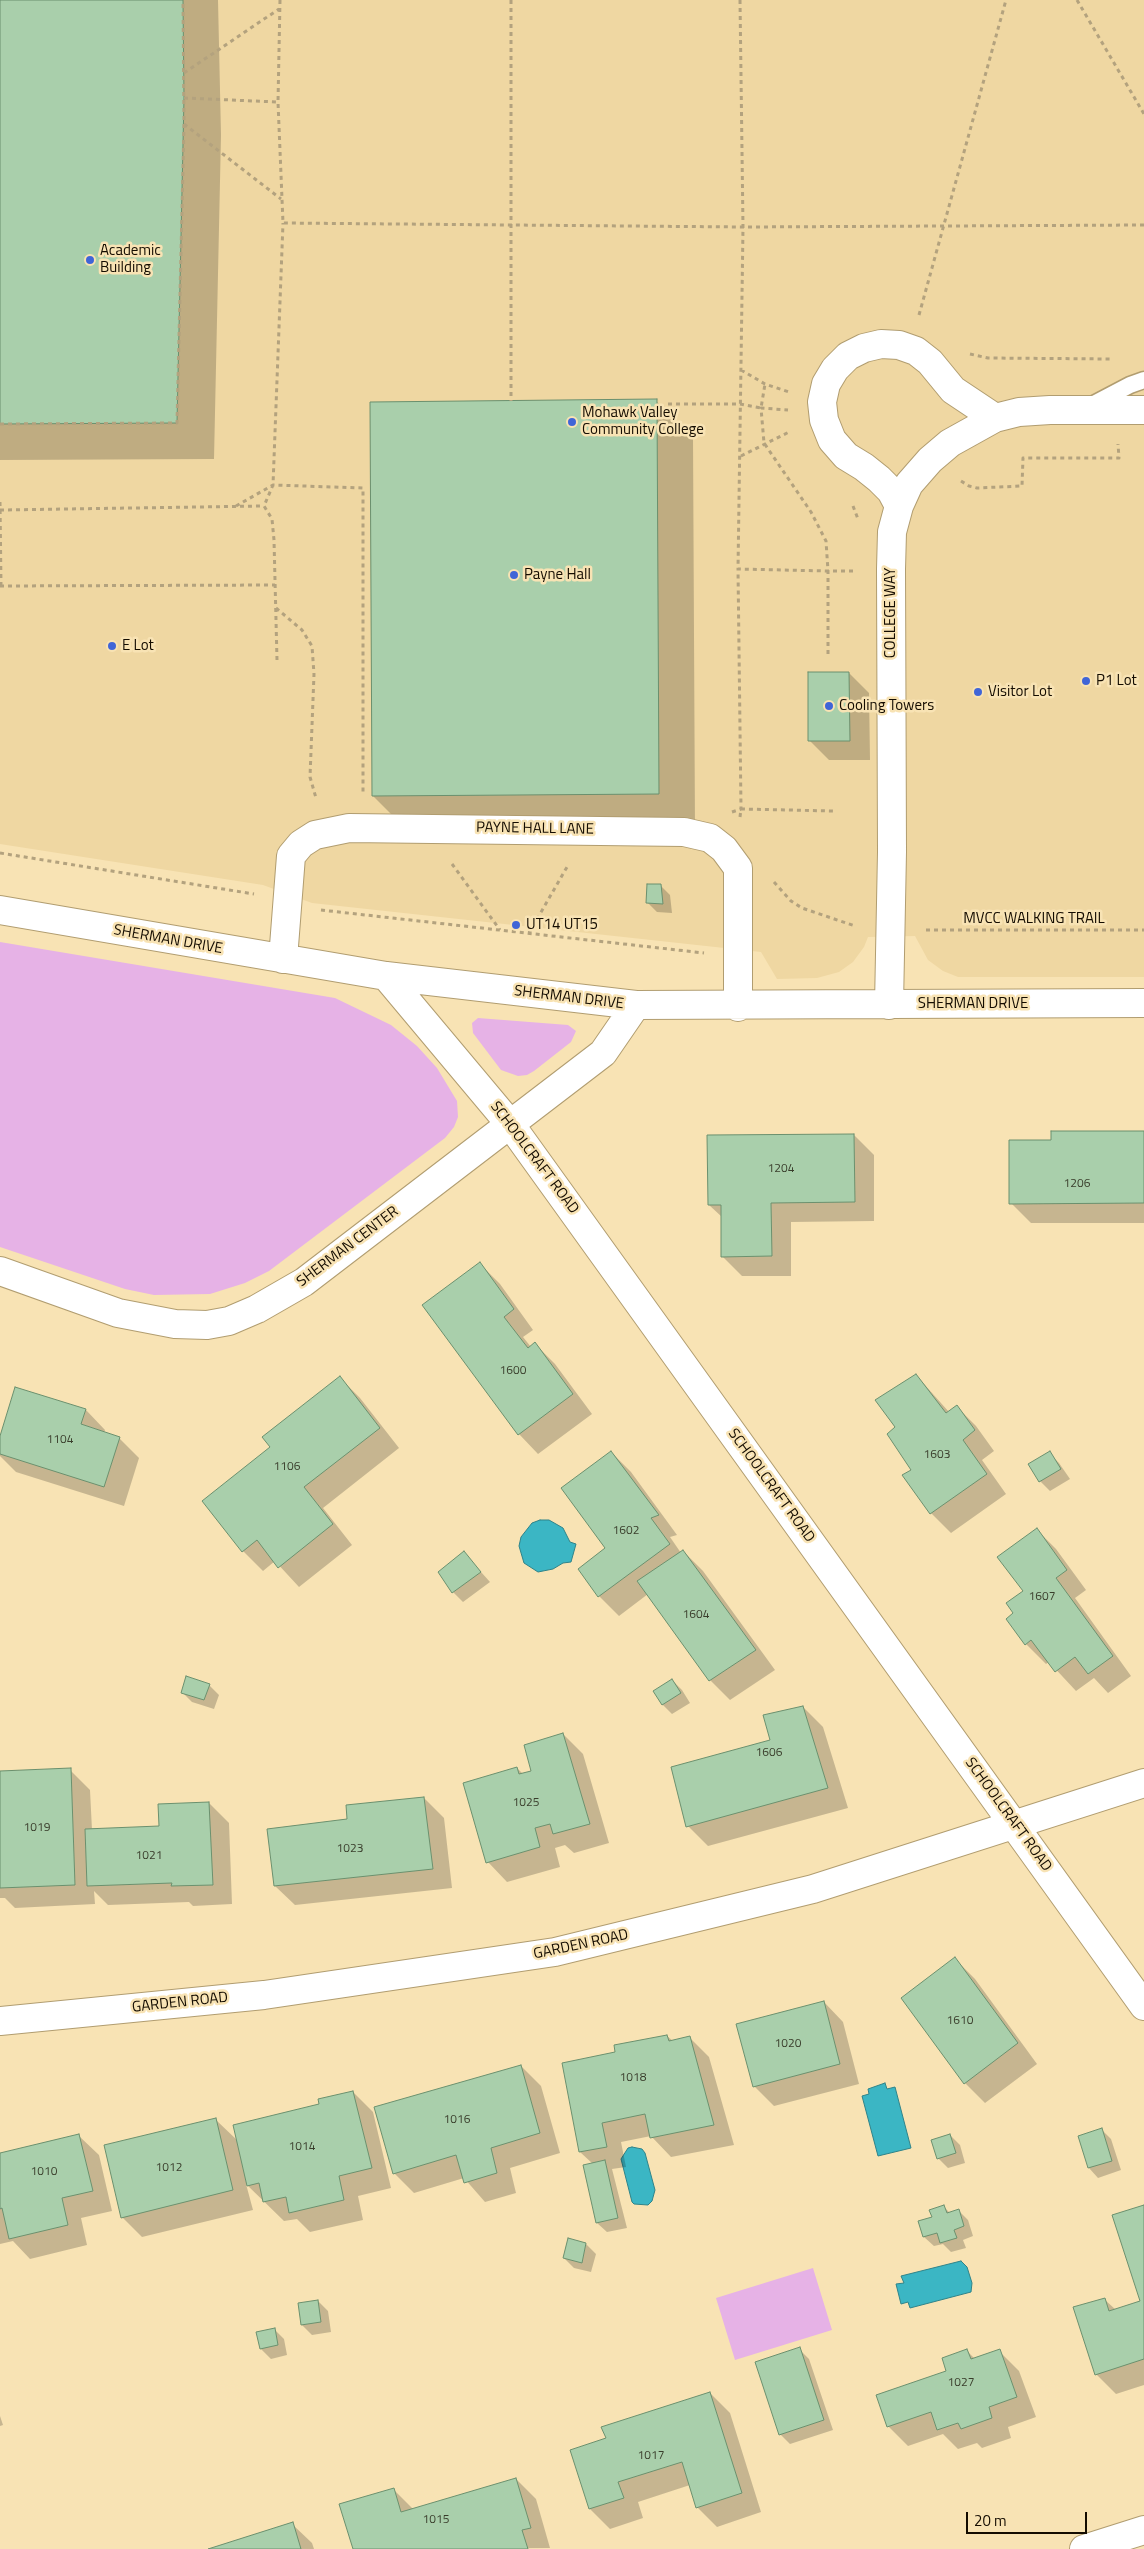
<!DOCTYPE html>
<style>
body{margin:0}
#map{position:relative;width:1144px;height:2549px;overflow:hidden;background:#f8e3b4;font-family:"Titillium Web",sans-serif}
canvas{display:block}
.scale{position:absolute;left:966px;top:2512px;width:121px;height:22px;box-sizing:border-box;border:2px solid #140c00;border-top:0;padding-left:6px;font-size:15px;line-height:18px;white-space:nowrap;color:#140c00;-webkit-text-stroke:4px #f8e3b4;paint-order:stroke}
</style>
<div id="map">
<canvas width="1144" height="2549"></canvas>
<div class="scale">20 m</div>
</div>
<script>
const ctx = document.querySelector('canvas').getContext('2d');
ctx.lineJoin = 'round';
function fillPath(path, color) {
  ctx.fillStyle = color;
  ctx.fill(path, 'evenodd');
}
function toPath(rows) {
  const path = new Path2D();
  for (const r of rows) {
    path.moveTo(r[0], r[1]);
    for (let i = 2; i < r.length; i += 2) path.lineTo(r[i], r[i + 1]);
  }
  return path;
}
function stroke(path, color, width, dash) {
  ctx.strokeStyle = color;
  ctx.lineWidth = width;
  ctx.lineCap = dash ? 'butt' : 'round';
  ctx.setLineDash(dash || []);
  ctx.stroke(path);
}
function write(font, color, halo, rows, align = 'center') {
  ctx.font = font + ' "Titillium Web",sans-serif';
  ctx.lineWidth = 5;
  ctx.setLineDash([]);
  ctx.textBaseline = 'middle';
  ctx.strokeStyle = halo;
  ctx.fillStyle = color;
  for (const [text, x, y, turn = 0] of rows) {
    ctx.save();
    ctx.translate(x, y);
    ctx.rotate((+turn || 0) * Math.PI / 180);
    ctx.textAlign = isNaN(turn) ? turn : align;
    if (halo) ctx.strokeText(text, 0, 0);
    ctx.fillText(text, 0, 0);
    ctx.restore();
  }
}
fillPath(toPath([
 [0,0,1144,0,1144,977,958,977,943,971,928,960,915,936,868,937,864,947,853,962,839,972,817,978,777,979,761,952,312,903,263,885,0,844]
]), '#efd7a2');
fillPath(toPath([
 [0,942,335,998,391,1025,417,1046,437,1068,457,1101,458,1117,454,1127,445,1138,269,1271,245,1283,210,1294,154,1295,125,1289,0,1247],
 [478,1018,568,1025,576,1031,571,1042,534,1071,527,1075,518,1076,501,1070,473,1033,472,1023],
 [813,2268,832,2330,735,2360,716,2298]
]), '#e6b2e6');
const water = toPath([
 [540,1520,549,1520,563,1528,570,1542,576,1544,571,1562,563,1563,553,1569,538,1572,524,1563,519,1546,521,1537,532,1523,540,1520],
 [885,2083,887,2089,895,2087,911,2148,878,2156,862,2096,869,2094,868,2089,885,2083],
 [632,2147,642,2149,645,2153,655,2190,652,2201,648,2205,634,2204,632,2202,621,2159,628,2148,632,2147],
 [961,2261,967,2267,972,2283,971,2292,910,2308,908,2302,901,2304,896,2284,904,2283,901,2276,961,2261]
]);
fillPath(water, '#3bb6c4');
stroke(water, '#2f8389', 1);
fillPath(toPath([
 [0,0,218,0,221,135,214,459,0,460],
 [656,401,693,437,695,830,409,832,373,796],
 [849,673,869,693,870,760,829,760,809,740],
 [660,885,670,895,672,913,657,912,647,902],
 [1144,1132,1144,1223,1031,1223,1011,1203],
 [854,1135,874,1155,874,1221,791,1222,791,1276,742,1276,722,1256,722,1217,709,1205],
 [480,1264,500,1284,533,1330,523,1337,531,1347,535,1344,555,1364,592,1414,538,1454,519,1434],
 [916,1375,949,1412,956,1406,976,1426,994,1451,982,1460,1006,1494,951,1533,931,1513,896,1427],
 [340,1378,360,1398,399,1448,323,1508,352,1545,299,1587,275,1561,263,1571,243,1551,272,1447],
 [86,1410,105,1430,104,1433,119,1438,139,1458,124,1506,16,1472,0,1456,0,1440],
 [611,1452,631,1472,677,1535,670,1537,681,1553,683,1551,703,1571,775,1670,730,1700,710,1680,648,1594,619,1616,599,1596,607,1548],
 [1049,1453,1059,1463,1070,1479,1050,1491,1040,1481],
 [1037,1530,1056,1549,1086,1590,1075,1598,1131,1676,1108,1693,1094,1678,1076,1691,1049,1662,1046,1664,1026,1644,1015,1614,1024,1591],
 [464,1553,490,1582,463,1602,453,1592],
 [672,1680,682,1690,690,1703,672,1714,662,1704],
 [209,1685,219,1695,214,1709,192,1702,182,1692],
 [803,1707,823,1727,848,1808,708,1846,688,1826],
 [563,1734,583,1754,609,1843,574,1853,565,1845,555,1848,560,1867,507,1882,488,1862,517,1768,523,1774,533,1771],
 [70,1770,90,1790,92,1830,160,1828,209,1803,229,1823,232,1904,193,1906,189,1902,108,1905,94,1891,95,1904,15,1908,5,1898,0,1898,0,1772],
 [424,1798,444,1818,452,1888,295,1905,275,1886,349,1820],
 [955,1959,975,1979,1037,2064,985,2103,965,2083],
 [824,2002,843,2022,859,2084,774,2106,754,2086],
 [667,2036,673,2041,689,2037,709,2057,734,2145,671,2157,651,2136,621,2142,626,2167,612,2169,627,2228,607,2232,597,2223,593,2164,580,2152,616,2053],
 [521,2066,541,2086,560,2153,510,2168,516,2193,485,2202,464,2178,414,2193,394,2173],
 [353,2092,373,2112,391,2188,358,2196,363,2220,310,2232,297,2219,284,2221,246,2184,253,2210,142,2237,122,2217,216,2120,238,2141],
 [1101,2129,1111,2139,1121,2170,1098,2178,1089,2168],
 [950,2135,960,2145,965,2163,948,2168,938,2158],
 [79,2136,99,2155,112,2211,81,2218,87,2245,30,2259,13,2241,0,2244,0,2154],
 [1144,2206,1144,2385,1116,2394,1096,2374,1104,2299,1116,2310,1142,2302],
 [944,2207,950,2213,958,2210,968,2220,973,2236,963,2240,966,2248,951,2252,943,2244,934,2246,924,2237,933,2218],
 [586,2244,596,2254,591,2272,574,2268,564,2258],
 [318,2301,328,2311,331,2332,312,2335,302,2325],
 [274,2329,284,2339,287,2355,271,2359,261,2349],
 [799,2349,809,2359,833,2430,790,2444,780,2434],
 [967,2351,975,2359,999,2351,1019,2371,1036,2417,1008,2427,1011,2438,982,2448,977,2443,958,2449,943,2434,908,2446,888,2426],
 [710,2393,730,2413,761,2512,717,2527,697,2507,690,2485,638,2502,643,2518,610,2529,590,2509,607,2439],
 [0,2416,3,2425,0,2426],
 [516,2479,536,2499,550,2548,354,2549,393,2489,414,2510],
 [292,2524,312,2543,314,2549,212,2549]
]), '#0003');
const building = toPath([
 [0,0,183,0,184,98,177,423,0,424,0,0],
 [657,399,659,794,372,796,370,402,657,399],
 [808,672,849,672,850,741,808,741,808,672],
 [647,884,661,884,663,904,646,903,647,884],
 [1051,1131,1144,1131,1144,1203,1009,1204,1009,1140,1051,1140,1051,1131],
 [854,1134,855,1202,771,1203,772,1256,721,1257,721,1205,708,1205,707,1135,854,1134],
 [480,1262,514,1309,504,1317,528,1348,535,1342,573,1394,518,1435,422,1305,480,1262],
 [916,1374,946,1413,957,1405,975,1430,963,1440,987,1474,930,1514,902,1475,911,1470,887,1434,895,1427,875,1400,916,1374],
 [340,1376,380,1428,304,1487,333,1524,278,1568,257,1540,242,1552,202,1501,270,1447,262,1437,340,1376],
 [15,1387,86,1409,81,1424,120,1437,104,1487,0,1454,0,1436,15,1387],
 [611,1451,659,1515,651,1518,670,1544,598,1597,578,1569,605,1548,561,1488,611,1451],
 [1050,1451,1061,1469,1039,1482,1028,1464,1050,1451],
 [1037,1528,1067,1570,1056,1578,1113,1656,1088,1674,1075,1657,1055,1672,1031,1640,1025,1645,1006,1619,1013,1613,1006,1603,1023,1591,997,1557,1037,1528],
 [683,1550,756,1650,709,1681,637,1581,683,1550],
 [464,1551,481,1572,452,1593,438,1572,464,1551],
 [186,1676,210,1684,204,1700,181,1693,186,1676],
 [672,1679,681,1693,662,1705,653,1691,672,1679],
 [803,1706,828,1788,686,1827,671,1767,770,1740,763,1715,803,1706],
 [563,1733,590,1824,553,1834,550,1824,535,1828,540,1847,486,1863,463,1783,517,1767,519,1774,531,1771,524,1745,563,1733],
 [71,1768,75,1885,0,1888,0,1771,71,1768],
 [424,1797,433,1869,274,1886,267,1829,347,1819,346,1805,424,1797],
 [209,1802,213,1885,171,1886,172,1883,87,1886,85,1829,159,1826,158,1804,209,1802],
 [955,1957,1018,2043,964,2084,901,1998,955,1957],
 [824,2001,840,2064,753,2087,736,2024,824,2001],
 [667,2035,669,2041,690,2036,714,2125,650,2138,645,2114,602,2123,607,2147,579,2152,562,2063,615,2052,614,2045,667,2035],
 [521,2065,540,2133,491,2148,497,2173,464,2183,456,2155,393,2174,374,2107,521,2065],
 [353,2091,372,2168,339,2176,344,2200,289,2213,286,2197,263,2202,259,2183,247,2186,233,2125,319,2104,318,2099,353,2091],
 [216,2118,233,2190,121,2218,104,2145,216,2118],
 [1102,2128,1112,2161,1088,2168,1078,2136,1102,2128],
 [79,2134,93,2191,62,2198,68,2225,9,2239,2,2208,0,2209,0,2153,79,2134],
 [950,2134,956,2153,937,2159,931,2140,950,2134],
 [605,2160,618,2218,596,2223,583,2165,605,2160],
 [944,2205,947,2213,959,2209,964,2226,954,2230,957,2238,940,2243,937,2233,923,2237,918,2221,932,2217,929,2210,944,2205],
 [1144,2205,1144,2359,1095,2375,1073,2307,1105,2298,1109,2311,1140,2301,1112,2215,1144,2205],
 [568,2238,586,2243,582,2263,563,2258,568,2238],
 [318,2300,321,2322,301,2325,298,2303,318,2300],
 [275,2328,278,2345,260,2349,256,2332,275,2328],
 [800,2347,824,2420,779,2435,755,2362,800,2347],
 [967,2349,971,2359,1000,2349,1017,2397,989,2407,992,2418,961,2429,958,2423,937,2430,931,2412,887,2427,876,2395,946,2371,942,2358,967,2349],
 [710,2392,742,2493,696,2508,682,2462,618,2482,624,2498,589,2509,570,2450,606,2438,601,2427,710,2392],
 [516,2478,531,2528,522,2530,528,2549,353,2549,339,2504,394,2488,401,2512,516,2478],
 [293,2522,301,2549,208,2549,293,2522]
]);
fillPath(building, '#a9cfab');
stroke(building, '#6b906e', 1);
const service = toPath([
 [1090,406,1130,385,1144,380]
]);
const minor = toPath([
 [899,506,891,491,879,479,864,467,846,456,832,440,824,420,822,402,826,384,835,369,848,356,864,348,881,344,899,345,916,351,930,362,953,390,995,418],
 [0,910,386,976,636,1005,1144,1003],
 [283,959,291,856,301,844,315,835,349,828,684,832,710,838,724,849,738,868,738,1007],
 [386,976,510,1124,1144,2006],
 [889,1005,892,852,891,569,892,532,899,506,909,484,930,460,950,443,995,418,1019,412,1050,410,1144,410],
 [0,1271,118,1313,175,1324,207,1325,229,1321,257,1309,304,1282,603,1053,636,1005],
 [0,2021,264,1995,555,1952,813,1889,1144,1783]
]);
const tertiary = toPath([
 [1084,2549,1144,2530]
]);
stroke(service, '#b19d70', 19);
stroke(minor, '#b19d70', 30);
stroke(tertiary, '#b19d70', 30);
stroke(toPath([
 [280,0,278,102,283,223,743,227,738,569,828,571,826,541,811,512,764,443,761,408,788,410],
 [511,0,511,401],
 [740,0,743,227,1144,225],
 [1077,0,1144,114],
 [184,73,279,9],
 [184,98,278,102],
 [184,124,281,199],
 [919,315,1006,0],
 [970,354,988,358,1113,359],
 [741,370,765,384,789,392],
 [668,404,740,404,761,408,765,384],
 [0,424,177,423,184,124,183,0],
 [741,456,791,431],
 [961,481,969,486,977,488,1022,486,1023,458,1119,458,1118,444],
 [0,502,1,586],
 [236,506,273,485,363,488,363,793],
 [853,506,858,519],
 [0,510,264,506],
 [0,586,275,585],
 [276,608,302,630,312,646,314,674,310,777,316,798],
 [828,654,828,571,856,571],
 [277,660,274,540,272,519,264,506,273,485,283,223],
 [732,812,741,809,738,569],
 [740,817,741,809,834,811],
 [0,853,254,894],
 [452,864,500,930],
 [774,882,791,901,802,908,855,926],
 [321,910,704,953],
 [926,930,1144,930],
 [529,933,567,867]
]), '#b3a27e', 3, [4, 4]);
stroke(service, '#fff', 16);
stroke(minor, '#fff', 28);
stroke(tertiary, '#fff', 28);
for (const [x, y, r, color] of [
 [90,260,5,"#4065d7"],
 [572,422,5,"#4065d7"],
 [514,575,5,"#4065d7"],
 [112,646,5,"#4065d7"],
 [1086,681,5,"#4065d7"],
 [978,692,5,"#4065d7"],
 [829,706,5,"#4065d7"],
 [516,925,5,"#4065d7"]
]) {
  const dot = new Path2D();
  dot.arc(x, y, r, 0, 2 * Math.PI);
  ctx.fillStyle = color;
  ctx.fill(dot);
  stroke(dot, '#f8e3b4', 2);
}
write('12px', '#393d2b', null, [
 ["1204",781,1169],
 ["1206",1077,1184],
 ["1600",513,1371],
 ["1104",60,1440],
 ["1603",937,1455],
 ["1106",287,1467],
 ["1602",626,1531],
 ["1607",1042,1597],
 ["1604",696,1615],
 ["1606",769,1753],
 ["1025",526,1803],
 ["1019",37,1828],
 ["1023",350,1849],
 ["1021",149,1856],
 ["1610",960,2021],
 ["1020",788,2044],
 ["1018",633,2078],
 ["1016",457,2120],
 ["1014",302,2147],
 ["1012",169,2168],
 ["1010",44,2172],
 ["1027",961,2383],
 ["1017",651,2456],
 ["1015",436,2520]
]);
write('15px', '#140c00', '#f8e3b4', [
 ["Academic",100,251],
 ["Building",100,268],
 ["Mohawk Valley",582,413],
 ["Community College",582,430],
 ["Payne Hall",524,575],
 ["E Lot",122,646],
 ["P1 Lot",1096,681],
 ["Visitor Lot",988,692],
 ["Cooling Towers",839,706],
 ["UT14 UT15",526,925]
], 'left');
write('15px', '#140c00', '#f8e3b4', [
 ["COLLEGE WAY",891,613,-90],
 ["PAYNE HALL LANE",535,829,1],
 ["MVCC WALKING TRAIL",1034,919],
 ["SHERMAN DRIVE",168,940,10],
 ["SHERMAN DRIVE",569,998,7],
 ["SHERMAN DRIVE",973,1004],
 ["SCHOOLCRAFT ROAD",534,1158,53],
 ["SHERMAN CENTER",348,1247,-37],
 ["SCHOOLCRAFT ROAD",771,1486,54],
 ["SCHOOLCRAFT ROAD",1008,1815,54],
 ["GARDEN ROAD",581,1945,-12],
 ["GARDEN ROAD",180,2003,-6]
]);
</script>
